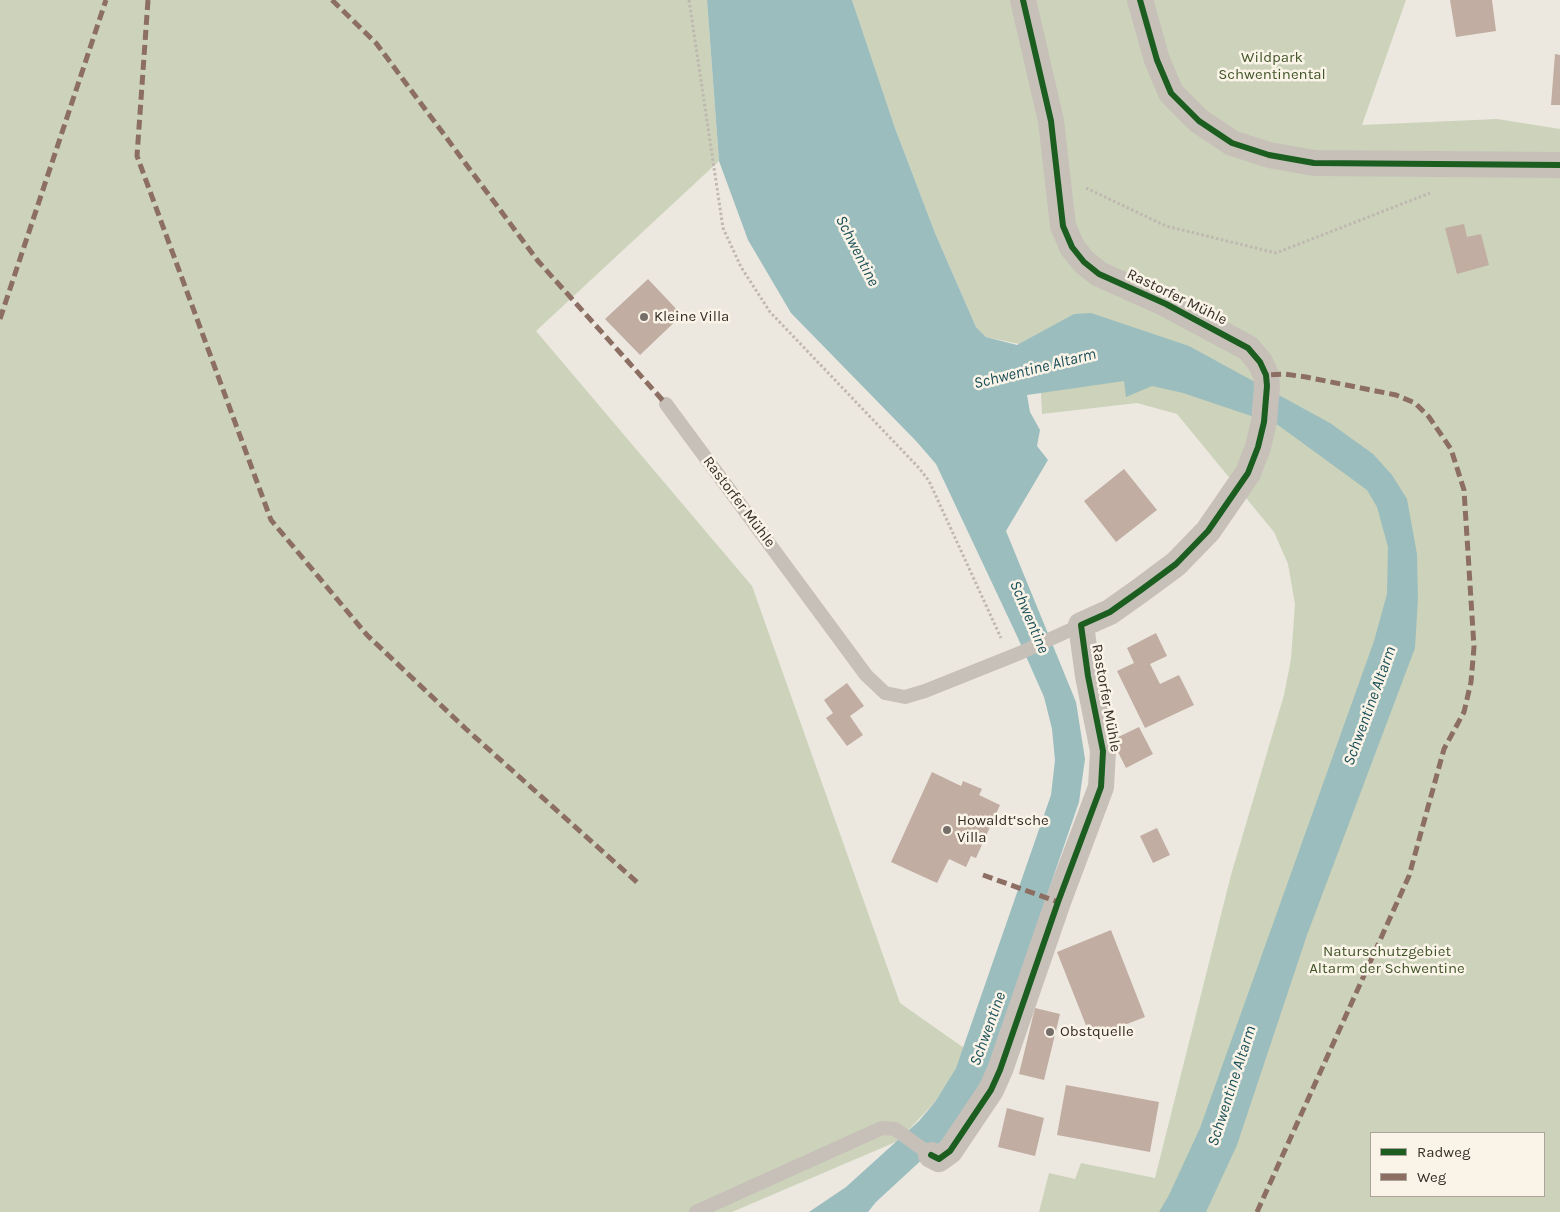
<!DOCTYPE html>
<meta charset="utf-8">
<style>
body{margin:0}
#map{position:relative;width:1560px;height:1212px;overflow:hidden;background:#ece8e0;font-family:Karla,sans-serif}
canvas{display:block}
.legend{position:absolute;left:1370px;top:1132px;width:175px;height:65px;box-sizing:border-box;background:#faf3e7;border:1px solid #aca49a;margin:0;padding:6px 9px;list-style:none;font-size:15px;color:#372d27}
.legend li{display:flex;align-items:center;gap:10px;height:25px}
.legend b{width:25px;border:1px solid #aca49a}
</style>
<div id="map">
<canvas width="1560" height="1212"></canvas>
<ul class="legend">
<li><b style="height:6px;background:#1b5e20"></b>Radweg</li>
<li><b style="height:6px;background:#8d6e63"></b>Weg</li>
</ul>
</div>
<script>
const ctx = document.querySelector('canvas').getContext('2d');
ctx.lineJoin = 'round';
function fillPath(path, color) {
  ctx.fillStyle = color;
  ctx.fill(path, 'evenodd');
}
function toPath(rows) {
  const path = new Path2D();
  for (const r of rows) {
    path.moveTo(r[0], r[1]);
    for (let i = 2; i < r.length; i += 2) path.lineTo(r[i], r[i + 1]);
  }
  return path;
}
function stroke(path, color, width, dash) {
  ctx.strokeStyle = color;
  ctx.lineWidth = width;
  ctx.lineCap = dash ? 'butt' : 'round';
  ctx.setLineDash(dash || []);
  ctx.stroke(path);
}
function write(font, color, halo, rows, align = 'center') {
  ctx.font = font + ' Karla,sans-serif';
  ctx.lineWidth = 5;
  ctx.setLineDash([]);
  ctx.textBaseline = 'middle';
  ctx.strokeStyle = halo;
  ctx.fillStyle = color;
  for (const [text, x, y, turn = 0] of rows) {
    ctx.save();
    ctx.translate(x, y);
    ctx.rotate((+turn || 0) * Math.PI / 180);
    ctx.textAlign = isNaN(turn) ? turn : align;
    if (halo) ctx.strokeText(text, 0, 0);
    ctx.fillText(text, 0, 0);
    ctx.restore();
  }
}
fillPath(toPath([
 [0,0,707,0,719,161,536,331,752,586,900,1003,964,1048,956,1068,935,1102,898,1141,732,1212,0,1212],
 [852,0,1406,0,1362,125,1497,119,1560,129,1560,1212,1039,1212,1049,1173,1075,1179,1081,1163,1155,1178,1231,875,1284,695,1291,659,1295,604,1288,564,1274,532,1177,414,1137,403,1042,414,1041,393,1019,344,986,337,976,327,935,233,895,128],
 [1371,1133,1544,1133,1544,1196,1371,1196]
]), '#ccd3ba');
fillPath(toPath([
 [707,0,852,0,895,128,935,233,976,327,986,337,1017,345,1074,314,1091,313,1189,346,1330,423,1373,454,1392,475,1407,499,1417,554,1418,598,1415,648,1307,935,1237,1145,1206,1212,1159,1212,1169,1195,1200,1128,1374,641,1387,594,1388,547,1377,507,1367,490,1278,425,1183,393,1152,386,1126,397,1124,381,1027,395,1030,412,1040,430,1037,446,1048,460,1006,531,1076,702,1085,759,1079,802,986,1073,975,1095,940,1143,876,1202,868,1212,809,1212,846,1187,919,1121,935,1102,956,1068,1051,795,1055,760,1052,729,1044,697,1017,636,936,464,916,441,791,313,748,240,719,161]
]), '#9bbdbe');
fillPath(toPath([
 [1450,0,1492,0,1496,31,1456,37],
 [1555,54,1560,55,1560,105,1551,105],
 [1464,224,1467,237,1481,234,1489,265,1457,274,1445,228],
 [648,279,682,315,640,355,605,319],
 [1124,469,1157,510,1116,542,1084,501],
 [1156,633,1167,656,1150,664,1160,684,1179,675,1194,705,1145,728,1117,671,1134,663,1127,648],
 [847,683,864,706,850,716,863,735,847,746,826,718,833,713,824,700],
 [1139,727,1153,754,1126,768,1112,740],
 [932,772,961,786,963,781,982,789,979,795,1000,805,976,858,971,856,966,867,949,859,937,883,891,862],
 [1157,828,1170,855,1153,863,1140,836],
 [1111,930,1145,1017,1091,1038,1057,952],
 [1035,1008,1060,1014,1044,1080,1019,1074],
 [1066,1085,1159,1102,1150,1152,1057,1135],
 [1007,1108,1044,1118,1035,1156,998,1147]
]), '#c1ada1');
stroke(toPath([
 [689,0,723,228,741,267,770,312,919,468,929,481,1001,638],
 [1086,188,1166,226,1276,253,1430,193]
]), '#bfb8b1', 3, [2.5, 2.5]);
stroke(toPath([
 [666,404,866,675,885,693,905,697,925,691,1020,653,1081,625],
 [696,1212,882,1128,895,1129,931,1155]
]), '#c6c0b9', 14);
stroke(toPath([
 [1140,0,1157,60,1171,93,1199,121,1232,143,1269,155,1314,163,1560,165],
 [931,1155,939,1159,950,1151,991,1090,1000,1070,1058,902,1101,787,1103,751,1088,676,1081,625,1110,612,1141,590,1176,564,1208,531,1248,473,1258,447,1264,422,1267,386,1266,375,1260,362,1248,348,1166,304,1099,274,1084,262,1072,247,1063,226,1051,121,1023,0]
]), '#c6c0b9', 26);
stroke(toPath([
 [148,0,137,156,271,520,367,635,466,729,639,884],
 [332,0,376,43,538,261,666,404],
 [0,319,106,0],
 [983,875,1058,902],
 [1257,1212,1409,876,1444,749,1464,712,1471,682,1474,647,1464,490,1451,449,1429,417,1415,403,1396,395,1306,377,1284,374,1266,375]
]), '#8d6e63', 5, [10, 5]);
stroke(toPath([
 [1140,0,1157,60,1171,93,1199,121,1232,143,1269,155,1314,163,1560,165],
 [931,1155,939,1159,950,1151,991,1090,1000,1070,1058,902,1101,787,1103,751,1088,676,1081,625,1110,612,1141,590,1176,564,1208,531,1248,473,1258,447,1264,422,1267,386,1266,375,1260,362,1248,348,1166,304,1099,274,1084,262,1072,247,1063,226,1051,121,1023,0]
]), '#1b5e20', 6);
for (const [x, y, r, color] of [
 [644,317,5,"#766e68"],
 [947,830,5,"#766e68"],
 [1050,1032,5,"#766e68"]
]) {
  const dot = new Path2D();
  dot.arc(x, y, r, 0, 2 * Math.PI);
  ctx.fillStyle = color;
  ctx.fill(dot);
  stroke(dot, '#faf3e7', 2);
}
write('15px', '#42562a', '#faf3e7', [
 ["Wildpark",1272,58],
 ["Schwentinental",1272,75],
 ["Naturschutzgebiet",1387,952],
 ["Altarm der Schwentine",1387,969]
]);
write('15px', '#372d27', '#faf3e7', [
 ["Rastorfer Mühle",1177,297,26],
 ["Rastorfer Mühle",739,502,53],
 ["Rastorfer Mühle",1106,698,80]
]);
write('15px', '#372d27', '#faf3e7', [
 ["Kleine Villa",654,317],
 ["Howaldt‘sche",957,821],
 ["Villa",957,838],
 ["Obstquelle",1060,1032]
], 'left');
write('italic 16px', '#1b5059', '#faf3e7', [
 ["Schwentine",857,251,63],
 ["Schwentine Altarm",1035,369,-14],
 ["Schwentine",1029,617,67],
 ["Schwentine Altarm",1370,706,-70],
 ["Schwentine",988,1029,-70],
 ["Schwentine Altarm",1232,1086,-72]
]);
</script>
